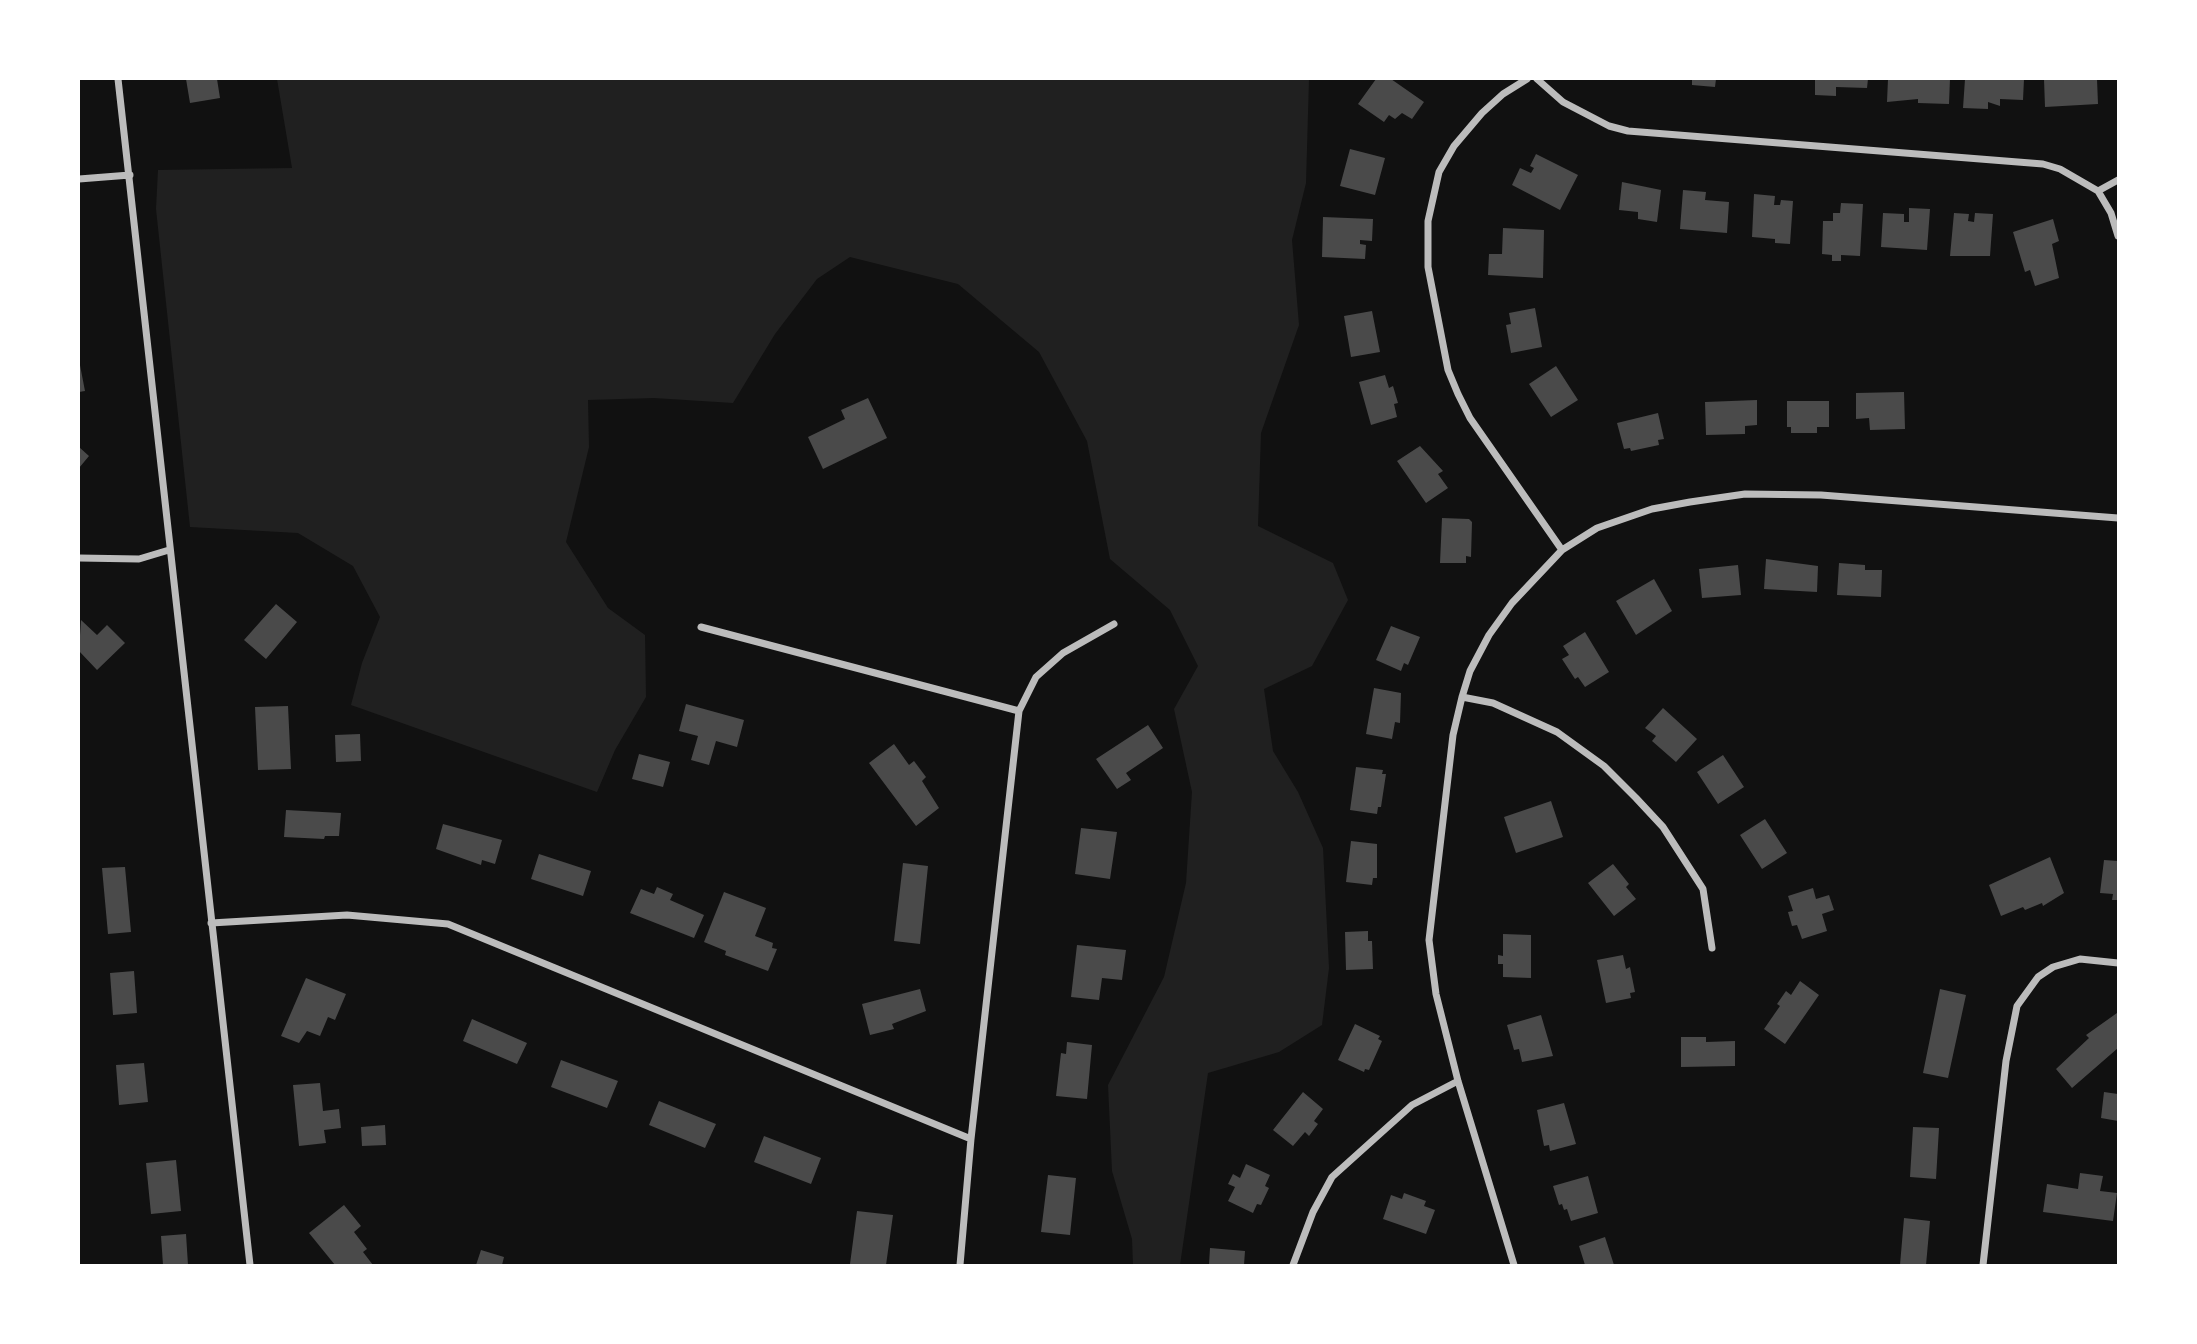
<!DOCTYPE html>
<style>
body{margin:0}
#map{position:relative;width:2197px;height:1344px;overflow:hidden;background:#111;font-family:Spectral,serif}
canvas{display:block}
.frame{position:absolute;inset:0;border:80px solid #fff;pointer-events:none}
</style>
<div id="map">
<canvas width="2197" height="1344"></canvas>
<div class="frame"></div>
</div>
<script>
const ctx = document.querySelector('canvas').getContext('2d');
ctx.lineJoin = 'round';
function fillPath(path, color) {
  ctx.fillStyle = color;
  ctx.fill(path, 'evenodd');
}
function toPath(rows) {
  const path = new Path2D();
  for (const r of rows) {
    path.moveTo(r[0], r[1]);
    for (let i = 2; i < r.length; i += 2) path.lineTo(r[i], r[i + 1]);
  }
  return path;
}
function stroke(path, color, width, dash) {
  ctx.strokeStyle = color;
  ctx.lineWidth = width;
  ctx.lineCap = dash ? 'butt' : 'round';
  ctx.setLineDash(dash || []);
  ctx.stroke(path);
}
fillPath(toPath([
 [277,79,1309,79,1306,183,1292,240,1299,325,1261,433,1258,526,1333,563,1348,600,1312,666,1264,689,1273,751,1298,792,1323,848,1329,968,1322,1025,1279,1052,1208,1073,1180,1265,1133,1265,1132,1239,1112,1171,1108,1085,1164,977,1186,883,1192,792,1174,709,1198,666,1170,610,1110,559,1087,441,1039,352,958,284,850,257,817,279,775,334,733,403,654,398,588,400,589,447,566,542,608,608,645,635,646,697,615,750,597,792,351,705,362,663,380,617,353,566,298,533,190,527,156,209,158,170,292,168]
]), '#202020');
fillPath(toPath([
 [186,79,217,79,220,98,190,103],
 [1376,79,1391,79,1424,102,1412,119,1402,113,1395,119,1389,115,1384,122,1358,104],
 [1692,79,1716,79,1715,87,1692,85],
 [1815,79,1868,79,1867,88,1836,87,1836,96,1815,95],
 [1888,79,1950,79,1949,104,1918,103,1918,99,1887,102],
 [1965,79,2024,79,2023,100,2000,99,2000,106,1988,102,1988,109,1963,108],
 [2044,79,2097,79,2098,104,2045,107],
 [1350,149,1385,158,1375,195,1340,186],
 [1536,154,1578,175,1560,210,1512,185,1520,168,1531,173,1534,168,1530,166],
 [1622,182,1661,190,1657,222,1638,219,1638,212,1619,210],
 [1683,190,1706,192,1705,200,1729,202,1727,233,1680,229],
 [1754,194,1775,196,1774,205,1780,205,1781,200,1793,201,1790,244,1775,243,1775,239,1752,237],
 [1841,203,1863,204,1860,256,1841,255,1841,261,1832,261,1832,255,1822,254,1823,221,1833,221,1833,213,1840,213],
 [1909,208,1930,209,1927,250,1881,247,1883,213,1904,214,1904,222,1909,222],
 [1954,213,1969,214,1968,221,1974,222,1975,213,1993,214,1990,256,1950,256],
 [1323,217,1373,219,1372,241,1360,240,1360,244,1366,245,1365,259,1322,257],
 [2053,219,2059,241,2052,244,2059,278,2035,286,2030,270,2025,272,2013,232],
 [1503,228,1544,230,1543,278,1488,275,1489,254,1502,254],
 [1535,308,1542,347,1511,353,1506,325,1511,324,1509,313],
 [1372,311,1380,352,1351,357,1344,316],
 [79,360,85,391,79,392],
 [1556,366,1578,400,1551,417,1529,384],
 [1385,375,1389,388,1393,386,1398,403,1394,404,1397,417,1371,425,1359,382],
 [1904,392,1905,429,1870,430,1869,418,1856,419,1856,393],
 [868,398,887,438,823,469,808,437,845,419,841,410],
 [1757,400,1757,425,1745,426,1745,434,1706,435,1705,402],
 [1787,401,1829,401,1829,427,1817,427,1817,433,1791,433,1791,427,1787,427],
 [1658,413,1664,439,1658,440,1659,445,1631,451,1630,448,1624,449,1617,423],
 [1420,446,1443,471,1438,474,1448,488,1426,503,1397,461],
 [79,447,89,456,79,468],
 [1442,518,1469,519,1472,522,1471,557,1466,556,1466,563,1440,563],
 [1766,559,1818,566,1817,592,1764,589],
 [1839,563,1865,565,1865,570,1882,570,1881,597,1837,595],
 [1738,565,1741,595,1702,598,1699,569],
 [1654,579,1672,611,1636,635,1616,601],
 [276,604,297,622,266,659,244,640],
 [81,620,97,635,107,625,125,643,97,670,79,651],
 [1391,626,1420,637,1408,665,1404,663,1401,671,1376,660],
 [1585,632,1609,672,1585,687,1578,677,1575,679,1562,659,1569,655,1563,646],
 [1374,688,1401,693,1400,723,1395,722,1392,739,1366,734],
 [686,704,744,720,737,747,716,741,709,765,691,760,698,736,679,731],
 [288,706,291,769,258,770,255,707],
 [1663,708,1697,739,1676,762,1652,741,1656,736,1645,728],
 [1148,725,1163,748,1126,773,1131,780,1117,789,1096,759],
 [360,734,361,761,336,762,335,735],
 [894,744,909,765,914,761,926,777,922,781,939,808,916,826,869,763],
 [639,754,670,762,663,787,632,779],
 [1723,755,1744,787,1718,804,1697,772],
 [1356,767,1383,770,1382,774,1386,774,1381,807,1378,807,1377,814,1350,810],
 [1551,801,1563,837,1516,853,1504,817],
 [286,810,341,813,339,836,325,836,324,839,284,837],
 [1765,819,1787,853,1762,869,1740,835],
 [443,824,502,840,495,864,482,860,481,865,436,849],
 [1081,828,1117,832,1110,879,1075,874],
 [1351,841,1377,844,1377,878,1373,878,1372,885,1346,882],
 [539,854,591,871,583,896,531,879],
 [2050,857,2064,893,2043,906,2042,903,2025,910,2023,907,2001,916,1989,885],
 [2104,860,2118,861,2118,900,2112,900,2113,894,2100,893],
 [903,863,928,866,920,944,894,941],
 [1613,864,1629,884,1626,887,1636,899,1614,916,1588,883],
 [125,867,131,932,108,934,102,868],
 [657,887,673,894,670,900,704,915,694,938,630,913,641,889,654,894],
 [1813,888,1816,899,1829,895,1834,910,1822,914,1827,931,1802,939,1797,925,1792,926,1788,912,1793,911,1788,896],
 [724,892,766,908,755,936,773,943,772,948,777,949,768,971,725,955,726,951,704,942],
 [1368,931,1368,941,1372,941,1373,969,1346,970,1345,932],
 [1503,934,1531,935,1531,978,1503,977,1503,964,1498,964,1498,955,1503,956],
 [1077,945,1126,950,1122,980,1102,978,1099,1000,1071,997],
 [1623,955,1626,969,1630,967,1635,992,1630,993,1631,998,1606,1003,1597,960],
 [134,971,137,1013,113,1015,110,973],
 [306,978,346,994,335,1020,328,1017,320,1036,307,1031,299,1043,281,1036],
 [1800,981,1819,995,1785,1044,1764,1029,1780,1006,1777,1004,1786,991,1791,995],
 [920,989,926,1011,892,1024,894,1029,870,1035,862,1004],
 [1940,989,1966,995,1948,1078,1923,1073],
 [2117,1013,2118,1048,2072,1088,2056,1069,2089,1038,2086,1035],
 [1541,1015,1553,1056,1522,1062,1519,1049,1514,1050,1507,1025],
 [472,1019,527,1043,517,1064,463,1041],
 [1355,1024,1380,1036,1378,1039,1382,1041,1369,1070,1365,1069,1364,1072,1338,1060],
 [1681,1037,1706,1037,1706,1042,1735,1041,1735,1066,1681,1067],
 [1067,1042,1092,1045,1087,1099,1056,1096,1061,1053,1066,1054],
 [561,1060,618,1081,607,1108,551,1087],
 [144,1063,148,1102,119,1105,116,1065],
 [320,1083,323,1111,339,1109,341,1128,324,1130,326,1143,299,1146,293,1085],
 [1303,1092,1323,1109,1314,1121,1318,1124,1309,1136,1305,1132,1293,1146,1273,1130],
 [2104,1092,2118,1094,2118,1121,2101,1118],
 [659,1101,716,1124,705,1148,649,1125],
 [1564,1103,1576,1144,1550,1151,1549,1145,1544,1146,1537,1110],
 [385,1125,386,1145,362,1146,361,1127],
 [1913,1127,1939,1128,1936,1179,1910,1177],
 [764,1136,821,1158,811,1184,754,1162],
 [176,1160,181,1211,151,1214,146,1163],
 [1246,1164,1270,1175,1265,1186,1269,1188,1261,1205,1257,1204,1253,1213,1228,1201,1235,1187,1228,1184,1233,1174,1240,1178],
 [2080,1173,2103,1176,2100,1191,2117,1193,2113,1221,2043,1212,2047,1184,2078,1189],
 [1048,1175,1076,1178,1070,1235,1041,1232],
 [1588,1176,1598,1213,1571,1221,1567,1209,1564,1210,1562,1204,1559,1205,1553,1186],
 [1404,1193,1426,1201,1424,1206,1435,1210,1426,1234,1383,1219,1391,1195,1402,1199],
 [344,1205,361,1226,354,1232,367,1249,363,1252,373,1265,335,1265,309,1233],
 [857,1211,893,1215,886,1265,850,1264],
 [1904,1218,1930,1221,1926,1265,1900,1265],
 [186,1234,188,1265,163,1265,161,1236],
 [1605,1237,1614,1265,1585,1265,1579,1246],
 [1210,1248,1245,1251,1244,1265,1209,1265],
 [481,1250,504,1257,502,1265,476,1265]
]), '#4a4a4a');
stroke(toPath([
 [118,79,250,1265],
 [1527,79,1503,94,1482,113,1454,146,1439,172,1428,221,1428,267,1448,370,1458,394,1470,418,1562,550],
 [1537,79,1563,102,1609,126,1628,131,2043,164,2060,169,2098,191,2111,213,2118,236],
 [79,179,130,175],
 [2098,191,2118,180],
 [79,558,139,559,169,550],
 [701,627,1019,711],
 [1462,697,1493,703,1557,732,1604,766,1636,798,1663,827,1703,889,1712,948],
 [211,923,347,915,448,924,971,1139],
 [960,1265,971,1139,1019,711,1036,677,1063,653,1114,624],
 [1293,1265,1313,1212,1332,1177,1412,1105,1458,1081],
 [1514,1265,1458,1081,1436,994,1429,940,1453,735,1462,697,1470,671,1489,635,1512,603,1562,550,1597,528,1652,509,1690,502,1745,494,1821,495,2118,518],
 [1983,1265,2006,1061,2017,1006,2038,977,2053,967,2080,959,2118,963]
]), '#bcbcbc', 7);
</script>
